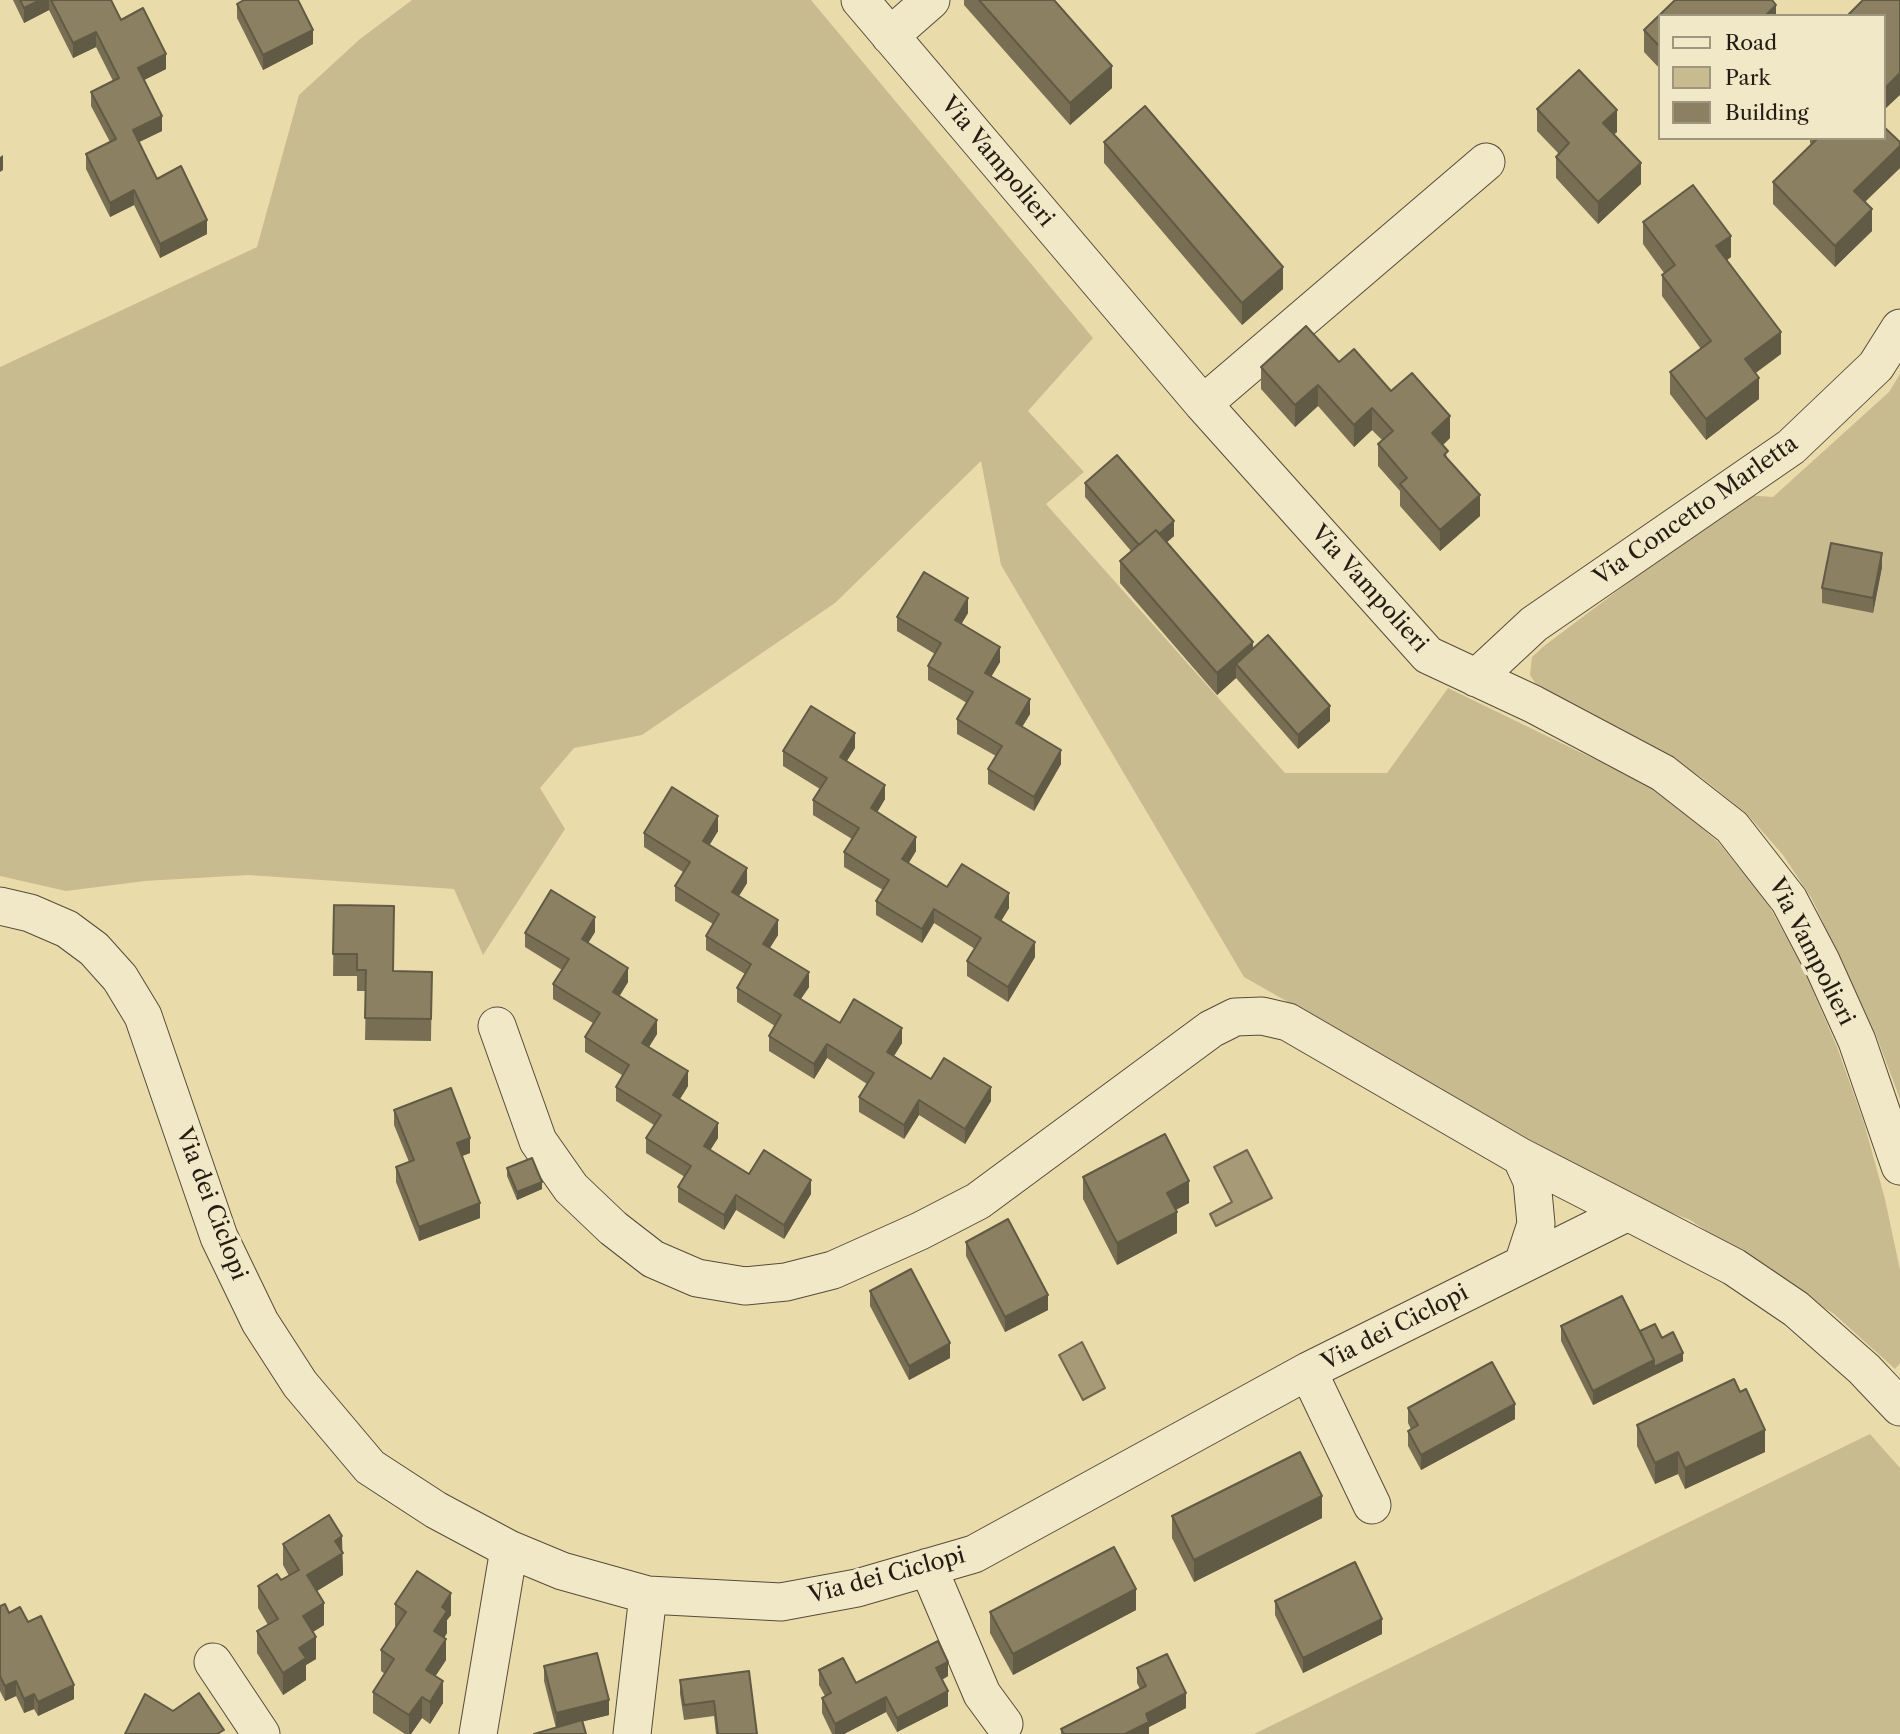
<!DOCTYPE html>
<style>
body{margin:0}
#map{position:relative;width:1900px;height:1734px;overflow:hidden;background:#eadcaa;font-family:"Libre Caslon Text",serif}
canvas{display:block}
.legend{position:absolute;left:1658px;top:14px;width:228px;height:126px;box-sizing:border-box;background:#f1e8c8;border:2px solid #9f9680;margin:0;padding:9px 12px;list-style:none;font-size:21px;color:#251c14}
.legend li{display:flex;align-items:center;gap:14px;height:35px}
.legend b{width:35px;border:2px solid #9f9680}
</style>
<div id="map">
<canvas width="1900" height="1734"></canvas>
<ul class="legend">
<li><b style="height:9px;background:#f1e8c8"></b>Road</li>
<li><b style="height:19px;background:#c9bb90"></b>Park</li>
<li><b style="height:19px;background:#8b8062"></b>Building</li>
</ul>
</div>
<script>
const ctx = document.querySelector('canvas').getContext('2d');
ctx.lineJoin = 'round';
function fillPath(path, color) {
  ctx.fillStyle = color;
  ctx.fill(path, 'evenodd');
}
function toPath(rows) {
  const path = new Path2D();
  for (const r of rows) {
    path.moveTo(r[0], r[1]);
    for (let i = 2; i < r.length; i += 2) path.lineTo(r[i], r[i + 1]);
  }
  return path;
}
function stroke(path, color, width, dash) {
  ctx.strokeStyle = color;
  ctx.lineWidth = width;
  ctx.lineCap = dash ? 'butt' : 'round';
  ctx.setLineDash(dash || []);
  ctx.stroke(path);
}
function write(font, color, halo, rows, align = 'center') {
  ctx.font = font + ' "Libre Caslon Text",serif';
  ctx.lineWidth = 7;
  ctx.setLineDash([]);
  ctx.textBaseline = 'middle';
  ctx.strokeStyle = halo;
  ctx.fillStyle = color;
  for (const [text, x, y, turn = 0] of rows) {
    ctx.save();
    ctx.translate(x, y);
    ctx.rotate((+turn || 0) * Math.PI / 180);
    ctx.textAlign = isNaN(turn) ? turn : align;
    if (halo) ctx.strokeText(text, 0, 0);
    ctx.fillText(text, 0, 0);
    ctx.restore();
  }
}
fillPath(toPath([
 [412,0,811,0,1093,338,1028,411,1084,472,1046,504,1285,773,1387,773,1448,688,1658,790,1718,842,1767,902,1804,970,1837,1047,1864,1123,1885,1199,1900,1270,1900,1363,1895,1369,1834,1314,1690,1220,1633,1198,1244,977,1001,565,981,461,835,603,642,735,574,748,540,788,565,829,483,955,454,889,248,875,145,881,66,891,0,876,0,367,257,247,299,95,360,39],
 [1900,374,1900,1099,1876,1035,1812,899,1783,855,1746,813,1702,778,1667,755,1540,690,1530,675,1532,657,1544,646,1745,495,1773,497,1889,392],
 [1870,1434,1900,1468,1900,1734,1254,1734]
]), '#c9bb90');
const water = toPath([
 [1247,1150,1272,1198,1216,1226,1210,1214,1232,1202,1214,1167,1247,1150],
 [1082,1342,1105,1388,1083,1400,1059,1355,1082,1342]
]);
fillPath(water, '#a79b77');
stroke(water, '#73684f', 2);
const street = toPath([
 [860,0,1203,404,1428,655,1533,704,1663,773,1732,827,1789,900,1821,961,1857,1041,1900,1166],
 [890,36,931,0],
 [1203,404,1486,162],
 [1476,678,1534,624,1791,447,1876,366,1900,328],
 [0,906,30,913,67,929,94,949,120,978,143,1016,219,1237,260,1322,300,1384,370,1467,436,1510,509,1549,562,1571,648,1595,781,1602,857,1588,974,1554,1308,1371,1628,1212,1734,1267,1796,1309,1864,1369,1900,1407],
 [497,1026,538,1141,571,1188,613,1228,653,1259,697,1278,745,1286,786,1282,833,1270,920,1231,978,1201,1211,1029,1235,1017,1262,1016,1288,1022,1521,1157,1628,1212],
 [1521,1157,1532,1181,1536,1224,1523,1264],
 [1308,1371,1372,1505],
 [928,1567,982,1694,1004,1724],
 [213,1662,261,1734],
 [478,1734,509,1549],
 [632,1734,648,1595]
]);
stroke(street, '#564c3a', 39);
stroke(street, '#f1e8c8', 37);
fillPath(toPath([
 [13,0,111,0,121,20,166,69,144,80,162,131,139,142,157,179,207,234,160,258,134,205,110,217,86,169,86,154,110,142,91,106,91,92,113,81,96,47,73,58,49,10,24,23],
 [964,0,1054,0,1112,88,1070,125,964,5],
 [1675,0,1772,0,1776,5,1776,16,1660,16,1660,69,1644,52,1644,30],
 [237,4,313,44,263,70,237,18],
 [1537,109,1617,132,1614,134,1641,184,1598,224,1556,178,1556,157,1559,154,1537,131],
 [1810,138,1884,138,1900,168,1865,202,1872,231,1835,267,1773,204,1773,182,1812,145,1810,143],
 [1104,142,1283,289,1242,325,1104,163],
 [1643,222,1731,257,1727,260,1781,354,1755,373,1759,399,1706,440,1670,394,1670,372,1701,349,1662,296,1662,275,1664,273,1643,244],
 [1339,362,1391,391,1450,438,1443,445,1448,460,1480,516,1440,551,1400,506,1400,491,1378,466,1378,444,1382,440,1372,430,1354,447,1318,406,1295,427,1261,389,1261,367],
 [1085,483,1174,536,1166,543,1253,649,1330,721,1298,749,1236,678,1217,695,1120,583,1120,561,1131,551,1085,497],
 [1882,567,1873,613,1822,603,1822,588],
 [968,613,961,624,1000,662,991,677,1030,714,1022,727,1061,764,1034,811,988,784,988,769,996,756,957,734,957,719,967,703,928,680,928,666,935,654,897,631,897,617],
 [855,748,847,761,885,799,877,812,916,851,908,864,947,887,1009,908,1001,921,1035,957,1008,1002,967,976,967,961,975,949,934,923,922,943,876,915,876,901,883,890,844,867,844,852,852,839,813,815,813,800,820,789,783,766,783,751],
 [718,831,709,845,747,883,739,896,778,935,770,948,809,987,801,999,840,1023,902,1043,894,1056,931,1079,991,1101,965,1144,919,1115,904,1139,859,1112,859,1097,867,1084,827,1058,814,1079,769,1051,769,1036,775,1026,737,1002,737,988,745,974,706,950,706,936,713,924,675,901,675,886,683,872,644,847,644,833],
 [334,905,393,971,432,972,431,1041,365,1040,366,991,357,991,357,976,333,976],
 [595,932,588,943,628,982,619,996,657,1034,649,1047,688,1086,680,1099,718,1138,710,1150,749,1174,811,1194,784,1239,736,1210,724,1230,678,1202,678,1187,685,1177,646,1153,646,1138,654,1125,616,1101,616,1087,622,1075,585,1052,585,1037,593,1023,553,999,553,984,562,970,525,947,525,933],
 [394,1110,470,1153,462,1156,480,1218,419,1241,396,1182,396,1167,409,1162,394,1125],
 [507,1168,542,1189,517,1200,507,1176],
 [1083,1177,1189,1203,1176,1210,1177,1233,1117,1265,1083,1199],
 [966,1242,1048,1310,1005,1332,966,1256],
 [870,1291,950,1358,909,1380,870,1306],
 [1561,1326,1640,1331,1662,1338,1683,1361,1593,1405,1561,1341],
 [1408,1408,1515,1419,1421,1470,1408,1446,1408,1431,1411,1429,1408,1423],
 [1637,1425,1765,1452,1685,1489,1678,1474,1655,1484,1637,1446],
 [1172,1516,1322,1518,1194,1582,1172,1538],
 [283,1544,342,1552,343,1575,317,1591,324,1625,313,1632,316,1659,306,1665,306,1680,283,1695,257,1653,257,1631,268,1625,258,1608,258,1586,281,1580,289,1576,283,1565],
 [1275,1601,1382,1634,1303,1673,1275,1615],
 [395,1604,451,1615,447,1620,447,1633,444,1638,446,1660,435,1676,443,1703,430,1724,422,1718,411,1734,405,1734,373,1713,373,1692,385,1674,381,1671,381,1650,396,1627,395,1626],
 [0,1606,9,1613,28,1622,74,1699,38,1716,34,1709,24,1713,16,1696,5,1701,0,1691],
 [1136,1610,1013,1675,990,1633,990,1612],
 [544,1666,609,1715,556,1728,544,1681],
 [1137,1668,1186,1708,1149,1727,1149,1734,1061,1734,1061,1729,1140,1689,1137,1683],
 [819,1670,856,1683,948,1676,942,1680,948,1706,897,1732,886,1712,844,1734,832,1734,822,1713,822,1698,825,1696,819,1685],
 [749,1671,757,1734,716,1734,714,1716,684,1720,680,1694,680,1680]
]), '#786e54');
fillPath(toPath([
 [40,0,49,0,49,10,24,23,24,8],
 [1776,5,1776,16,1765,16],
 [313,30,313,44,263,70,263,55],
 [96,32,96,47,73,58,73,43],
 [166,54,166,69,138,83,138,68],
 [1112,66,1112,88,1070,125,1070,103],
 [1900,73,1900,95,1884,110,1884,89],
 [1617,110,1617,132,1603,144,1603,123],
 [162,116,162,131,133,145,133,130],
 [1900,146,1900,168,1854,212,1854,191],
 [3,155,3,170,0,172,0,157],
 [1641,163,1641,184,1598,224,1598,202],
 [134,190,134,205,110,217,110,203],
 [1872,209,1872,231,1835,267,1835,246],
 [207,220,207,234,160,258,160,244],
 [1731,236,1731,257,1716,268,1716,246],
 [1283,267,1283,289,1242,325,1242,303],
 [1781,332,1781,354,1745,381,1745,359],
 [1759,378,1759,399,1706,440,1706,419],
 [1318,385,1318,406,1295,427,1295,405],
 [1372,408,1372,430,1354,447,1354,425],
 [1450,416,1450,438,1432,455,1432,433],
 [1480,495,1480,516,1440,551,1440,530],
 [1174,521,1174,536,1142,564,1142,549],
 [1882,553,1882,567,1873,613,1873,598],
 [968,598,968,613,955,635,955,620],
 [1253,642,1253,664,1236,664,1236,678,1217,695,1217,673],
 [1000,647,1000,662,985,687,985,673],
 [1030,699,1030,714,1016,737,1016,723],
 [1330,706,1330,721,1298,749,1298,735],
 [855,733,855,748,840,771,840,757],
 [1061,750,1061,764,1034,811,1034,797],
 [885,785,885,799,871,823,871,808],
 [718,816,718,831,703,856,703,841],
 [916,837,916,851,902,874,902,859],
 [747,868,747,883,732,907,732,892],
 [1009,893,1009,908,995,931,995,917],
 [934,909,934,923,922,943,922,929],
 [595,917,595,932,582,953,582,939],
 [778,920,778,935,763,958,763,944],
 [1035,942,1035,957,1008,1002,1008,987],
 [628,968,628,982,613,1007,613,992],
 [809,972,809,987,794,1009,794,995],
 [657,1020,657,1034,642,1058,642,1043],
 [902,1028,902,1043,887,1067,887,1052],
 [827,1044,827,1058,814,1079,814,1064],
 [688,1071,688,1086,673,1110,673,1095],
 [991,1087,991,1101,965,1144,965,1129],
 [919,1100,919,1115,904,1139,904,1125],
 [718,1123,718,1138,704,1160,704,1146],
 [470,1138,470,1153,457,1158,457,1143],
 [811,1180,811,1194,784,1239,784,1225],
 [1189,1181,1189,1203,1167,1214,1167,1193],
 [542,1182,542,1189,517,1200,517,1192],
 [736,1195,736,1210,724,1230,724,1215],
 [480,1203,480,1218,419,1241,419,1227],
 [1177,1212,1177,1233,1117,1265,1117,1243],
 [1048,1295,1048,1310,1005,1332,1005,1317],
 [950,1343,950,1358,909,1380,909,1366],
 [1683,1353,1683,1361,1593,1405,1593,1391,1654,1360],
 [1515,1404,1515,1419,1421,1470,1421,1455],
 [1765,1430,1765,1452,1685,1489,1685,1468],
 [1678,1452,1678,1474,1655,1484,1655,1463],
 [1322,1496,1322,1518,1194,1582,1194,1560],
 [342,1536,343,1575,307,1597,307,1575,335,1541],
 [1136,1589,1136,1610,1013,1675,1013,1654],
 [451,1593,451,1615,447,1620,447,1633,434,1653,434,1631,442,1607],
 [324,1603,324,1625,303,1638,303,1616],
 [1382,1619,1382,1634,1303,1673,1303,1658],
 [316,1637,316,1659,306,1665,306,1680,283,1695,283,1673,299,1648],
 [446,1639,446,1660,426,1691,426,1670],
 [948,1662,948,1676,936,1683,936,1668],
 [16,1681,16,1696,5,1701,5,1686],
 [443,1681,443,1703,430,1724,430,1702],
 [74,1685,74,1699,38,1716,38,1702],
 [948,1691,948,1706,897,1732,897,1718],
 [1186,1693,1186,1708,1149,1727,1149,1734,1125,1734,1146,1714],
 [34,1694,34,1709,24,1713,24,1699],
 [422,1697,422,1718,411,1734,409,1734,409,1715],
 [886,1697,886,1712,844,1734,835,1734,835,1724],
 [609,1700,609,1715,556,1728,556,1713]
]), '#615a45');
const building = toPath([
 [20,0,40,0,24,8,20,0],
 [51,0,111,0,121,20,143,8,166,54,138,68,162,116,133,130,157,179,181,166,207,220,160,244,134,190,110,203,86,154,116,139,91,92,119,78,96,32,73,43,51,0],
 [244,0,298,0,313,30,263,55,237,4,244,0],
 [979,0,1054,0,1112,66,1070,103,979,0],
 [1675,0,1772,0,1776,5,1765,16,1660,16,1660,47,1644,30,1675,0],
 [1863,0,1900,0,1900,73,1884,89,1884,16,1847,16,1863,0],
 [1579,70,1617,110,1603,123,1641,163,1598,202,1556,157,1569,143,1537,109,1579,70],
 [1145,106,1283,267,1242,303,1104,142,1145,106],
 [1884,127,1900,142,1900,146,1854,191,1872,209,1835,246,1773,182,1818,138,1884,138,1884,127],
 [1693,185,1731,236,1716,246,1781,332,1745,359,1759,378,1706,419,1670,372,1711,341,1662,275,1675,265,1643,222,1693,185],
 [1306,326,1339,362,1354,349,1391,391,1412,373,1450,416,1432,433,1448,451,1444,455,1480,495,1440,530,1400,484,1407,478,1378,444,1393,431,1372,408,1354,425,1318,385,1295,405,1261,367,1306,326],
 [1117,455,1174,521,1159,534,1156,530,1139,545,1085,483,1117,455],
 [1156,530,1253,642,1217,673,1120,561,1156,530],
 [1831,543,1882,553,1873,598,1822,588,1831,543],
 [924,572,968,598,955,620,1000,647,985,673,1030,699,1016,723,1061,750,1034,797,988,769,1002,746,957,719,973,692,928,666,941,643,897,617,924,572],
 [1268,635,1330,706,1298,735,1236,664,1268,635],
 [811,706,855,733,840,757,885,785,871,808,916,837,902,859,947,887,962,864,1009,893,995,917,1035,942,1008,987,967,961,981,938,934,909,922,929,876,901,889,880,844,852,859,828,813,800,827,778,783,751,811,706],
 [672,787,718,816,703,841,747,868,732,892,778,920,763,944,809,972,794,995,840,1023,854,999,902,1028,887,1052,931,1079,944,1058,991,1087,965,1129,919,1100,904,1125,859,1097,874,1073,827,1044,814,1064,769,1036,781,1015,737,988,751,964,706,936,719,914,675,886,690,862,644,833,672,787],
 [551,890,595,917,582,939,628,968,613,992,657,1020,642,1043,688,1071,673,1095,718,1123,704,1146,749,1174,764,1150,811,1180,784,1225,736,1195,724,1215,678,1187,691,1166,646,1138,661,1115,616,1087,629,1065,585,1037,600,1013,553,984,569,959,525,933,551,890],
 [334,905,394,906,393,971,432,972,431,1019,365,1018,366,970,357,970,357,954,333,954,334,905],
 [451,1088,470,1138,457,1143,480,1203,419,1227,396,1167,414,1160,394,1110,451,1088],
 [1165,1134,1189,1181,1167,1193,1177,1212,1117,1243,1083,1177,1165,1134],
 [532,1158,542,1182,517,1192,507,1168,532,1158],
 [1008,1219,1048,1295,1005,1317,966,1242,1008,1219],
 [911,1269,950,1343,909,1366,870,1291,911,1269],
 [1622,1296,1654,1360,1593,1391,1561,1326,1622,1296],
 [1655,1324,1662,1338,1673,1332,1683,1353,1654,1367,1654,1360,1640,1331,1655,1324],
 [1492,1362,1515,1404,1421,1455,1408,1431,1418,1425,1408,1408,1492,1362],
 [1734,1379,1740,1392,1746,1389,1765,1430,1685,1468,1678,1452,1655,1463,1637,1425,1734,1379],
 [1300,1452,1322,1496,1194,1560,1172,1516,1300,1452],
 [329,1515,342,1536,335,1541,343,1553,307,1575,324,1603,303,1616,316,1637,299,1648,306,1658,283,1673,257,1631,278,1619,258,1586,277,1574,281,1580,299,1570,283,1544,329,1515],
 [1114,1547,1136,1589,1013,1654,990,1612,1114,1547],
 [1355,1562,1382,1619,1303,1658,1275,1601,1355,1562],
 [417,1571,451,1593,442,1607,447,1611,434,1631,446,1639,426,1670,443,1681,430,1702,422,1697,409,1715,373,1692,394,1659,381,1650,406,1612,395,1604,417,1571],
 [5,1604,9,1613,20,1607,28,1622,41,1616,74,1685,38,1702,34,1694,24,1699,16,1681,5,1686,0,1676,0,1606,5,1604],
 [938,1641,948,1662,936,1668,948,1691,897,1718,886,1697,835,1724,822,1698,831,1693,819,1670,843,1658,856,1683,938,1641],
 [597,1653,609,1700,556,1713,544,1666,597,1653],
 [1167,1654,1186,1693,1146,1714,1149,1722,1125,1734,1064,1734,1061,1729,1146,1686,1137,1668,1167,1654],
 [749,1671,757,1734,718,1734,714,1701,684,1705,680,1680,749,1671],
 [199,1693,224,1730,217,1734,125,1734,145,1694,173,1711,199,1693],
 [582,1720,586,1734,534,1734,582,1720]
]);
fillPath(building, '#8b8062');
stroke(building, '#615a45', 2);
write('23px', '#251c14', '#f1e8c8', [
 ["Via Vampolieri",997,162,50],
 ["Via Concetto Marletta",1696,511,-35],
 ["Via Vampolieri",1369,589,48],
 ["Via Vampolieri",1811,952,63],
 ["Via dei Ciclopi",211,1204,69],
 ["Via dei Ciclopi",1395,1328,-27],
 ["Via dei Ciclopi",887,1576,-15]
]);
</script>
